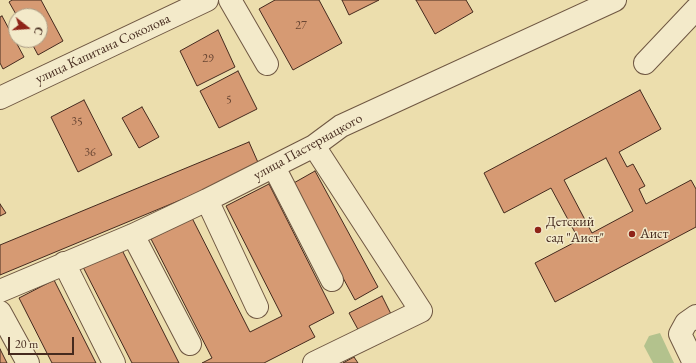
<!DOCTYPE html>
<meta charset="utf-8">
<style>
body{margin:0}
#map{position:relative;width:696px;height:363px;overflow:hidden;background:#ecdead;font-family:"EB Garamond",serif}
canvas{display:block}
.north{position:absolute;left:8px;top:8px;width:40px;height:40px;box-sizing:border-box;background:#f3eaca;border:1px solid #ad9d85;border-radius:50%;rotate:107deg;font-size:11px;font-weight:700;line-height:16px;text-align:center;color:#452a1e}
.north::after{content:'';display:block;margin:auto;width:14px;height:18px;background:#8f2418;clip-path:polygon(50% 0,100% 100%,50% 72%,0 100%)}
.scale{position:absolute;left:8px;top:337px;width:66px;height:18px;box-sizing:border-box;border:2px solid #452a1e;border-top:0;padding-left:5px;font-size:12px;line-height:14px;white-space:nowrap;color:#452a1e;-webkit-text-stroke:3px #f3eaca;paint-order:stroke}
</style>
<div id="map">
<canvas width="696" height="363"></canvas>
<div class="north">С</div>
<div class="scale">20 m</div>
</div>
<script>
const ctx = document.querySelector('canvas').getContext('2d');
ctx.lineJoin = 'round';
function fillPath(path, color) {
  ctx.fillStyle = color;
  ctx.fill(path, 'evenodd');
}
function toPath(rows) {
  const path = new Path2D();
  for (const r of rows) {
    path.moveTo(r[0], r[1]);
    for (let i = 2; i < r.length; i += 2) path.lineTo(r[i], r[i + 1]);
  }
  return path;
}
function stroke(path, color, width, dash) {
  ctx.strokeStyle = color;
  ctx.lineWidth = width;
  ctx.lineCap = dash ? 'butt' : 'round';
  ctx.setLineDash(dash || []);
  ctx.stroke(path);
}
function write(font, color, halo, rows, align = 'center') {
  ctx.font = font + ' "EB Garamond",serif';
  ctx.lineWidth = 3;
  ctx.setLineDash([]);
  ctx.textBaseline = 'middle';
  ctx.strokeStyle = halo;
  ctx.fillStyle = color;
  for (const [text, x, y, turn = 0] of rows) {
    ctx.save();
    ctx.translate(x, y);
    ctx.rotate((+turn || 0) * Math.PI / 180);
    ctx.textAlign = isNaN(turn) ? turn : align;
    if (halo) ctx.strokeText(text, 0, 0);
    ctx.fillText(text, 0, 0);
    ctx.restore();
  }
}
fillPath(toPath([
 [660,333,674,363,653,363,644,346,649,336]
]), '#b3c28d');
const building = toPath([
 [12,0,41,0,63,41,38,55,30,40,40,40,40,16,17,16,9,2,12,0],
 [275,0,319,0,342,43,293,70,259,9,275,0],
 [342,0,379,0,349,15,342,0],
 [416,0,466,0,473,12,435,34,416,0],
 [2,16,24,57,3,69,0,63,0,17,2,16],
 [218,30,235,67,197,86,180,51,218,30],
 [238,71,257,109,219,128,200,91,238,71],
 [640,90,661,129,619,152,627,167,633,164,645,186,639,189,646,204,691,180,696,189,696,227,555,302,535,263,579,240,551,188,504,213,484,173,640,90],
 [606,158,633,211,592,233,564,180,606,158],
 [84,100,112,155,78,172,51,117,84,100],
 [142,107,159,137,139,148,122,118,142,107],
 [249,142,260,167,0,275,0,245,249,142],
 [315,171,378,287,355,300,292,184,315,171],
 [269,184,334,313,309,326,315,337,264,363,202,363,212,358,151,239,192,218,250,332,282,316,226,206,269,184],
 [0,204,6,213,0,216,0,204],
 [121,248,179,363,132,363,83,267,121,248],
 [54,280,96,363,52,363,19,298,54,280],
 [382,296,393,318,361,335,349,313,382,296],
 [0,349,7,363,0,363,0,349],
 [354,357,358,363,343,363,354,357]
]);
fillPath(building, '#d69a73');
stroke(building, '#452a1e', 1);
const minor = toPath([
 [230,0,267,64],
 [645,63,696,9],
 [0,98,207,0],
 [274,167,332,280],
 [207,200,257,307],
 [133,235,190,344],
 [64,263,114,363],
 [0,291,133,235,207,200,314,146,341,126,615,0],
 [0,312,28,363],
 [314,363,421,311,314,146],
 [694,363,680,334,686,323,696,316]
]);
stroke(minor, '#6f5742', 24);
stroke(minor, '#f3eaca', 22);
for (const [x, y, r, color] of [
 [538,230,4,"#8f2418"],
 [632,234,4,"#8f2418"]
]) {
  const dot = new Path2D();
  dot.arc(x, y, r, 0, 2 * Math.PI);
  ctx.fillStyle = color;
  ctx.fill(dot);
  stroke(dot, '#f3eaca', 1.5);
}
write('12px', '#694633', null, [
 ["27",301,26],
 ["29",208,59],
 ["5",229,100],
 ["35",77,122],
 ["36",90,153]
]);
write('14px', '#452a1e', '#f3eaca', [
 ["улица Капитана Соколова",103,49,-25],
 ["улица Пастернацкого",308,147,-29]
]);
write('14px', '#452a1e', '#f3eaca', [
 ["Детский",546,222],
 ["сад \"Аист\"",546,238],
 ["Аист",640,234]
], 'left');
</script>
